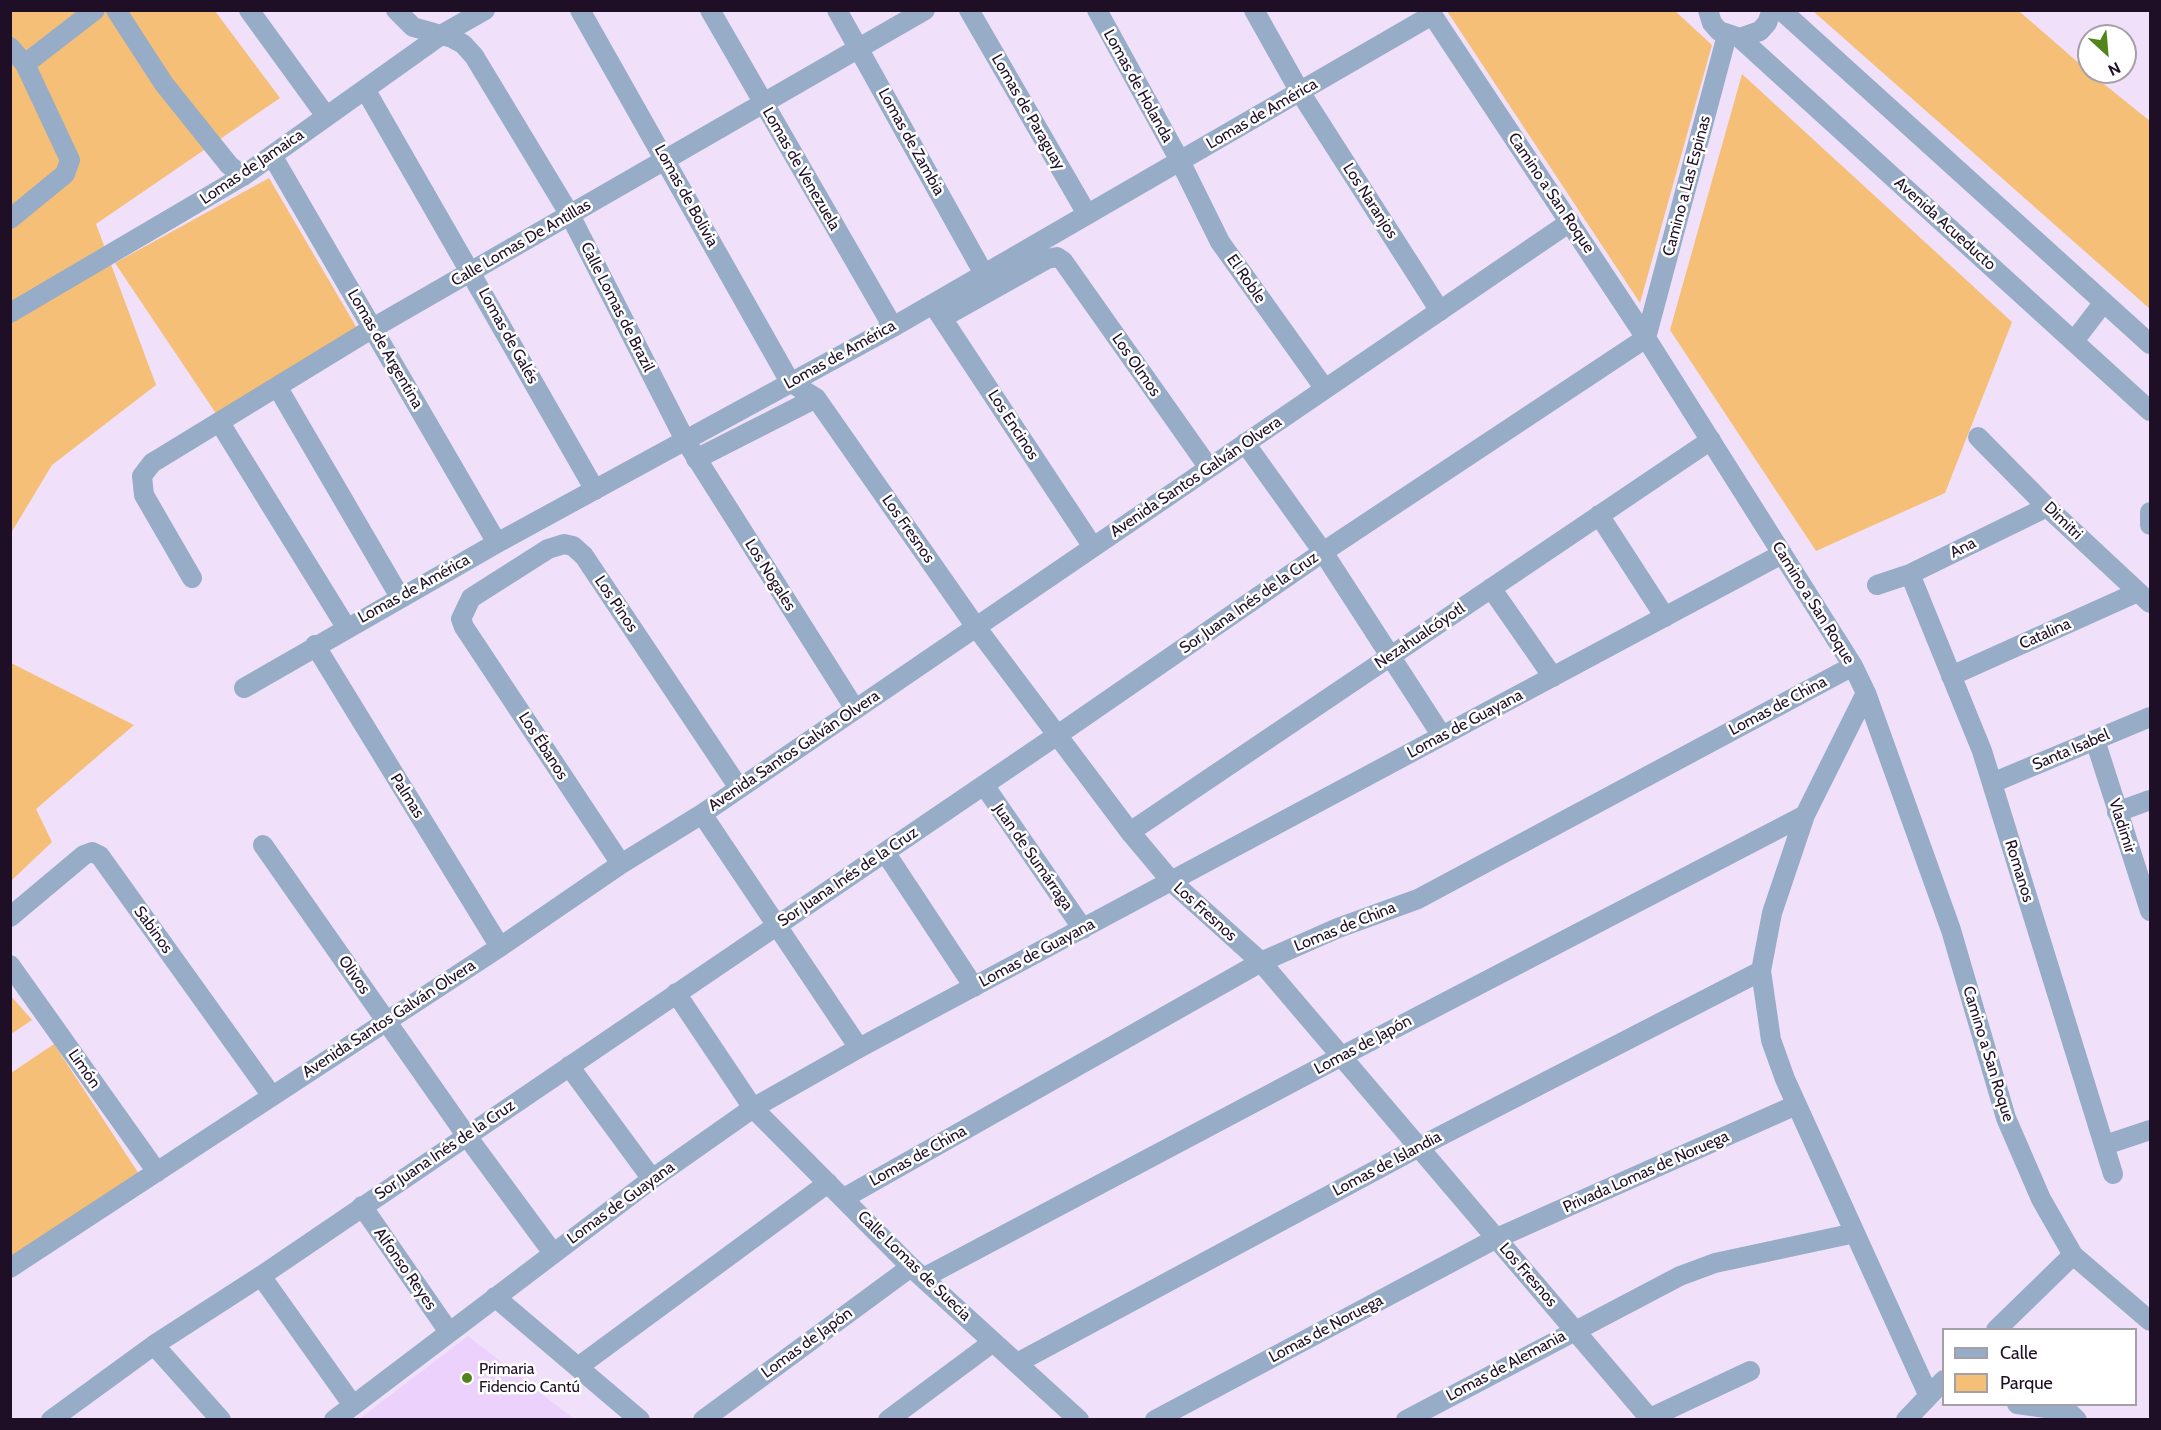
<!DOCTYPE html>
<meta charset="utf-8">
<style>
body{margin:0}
#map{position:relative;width:2161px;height:1430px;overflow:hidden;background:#f0e0fa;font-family:Cabin,sans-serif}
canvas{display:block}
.frame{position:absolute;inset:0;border:12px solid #1e0f26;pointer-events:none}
.legend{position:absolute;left:1942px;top:1328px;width:195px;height:78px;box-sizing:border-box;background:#fff;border:2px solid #a59fa8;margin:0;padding:8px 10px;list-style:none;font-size:18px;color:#1e0f26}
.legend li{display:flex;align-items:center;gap:12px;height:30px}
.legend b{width:30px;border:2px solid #a59fa8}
.north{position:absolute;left:2077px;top:24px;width:60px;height:60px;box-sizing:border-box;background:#fff;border:2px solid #a59fa8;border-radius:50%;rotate:154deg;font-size:16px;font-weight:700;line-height:24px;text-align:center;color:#1e0f26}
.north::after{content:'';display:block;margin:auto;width:21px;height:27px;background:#51851b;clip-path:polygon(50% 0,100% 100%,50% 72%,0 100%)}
</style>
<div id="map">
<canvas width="2161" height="1430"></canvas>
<div class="frame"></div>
<ul class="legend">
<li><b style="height:8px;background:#97acc6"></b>Calle</li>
<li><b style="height:16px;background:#f5bf78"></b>Parque</li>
</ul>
<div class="north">N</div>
</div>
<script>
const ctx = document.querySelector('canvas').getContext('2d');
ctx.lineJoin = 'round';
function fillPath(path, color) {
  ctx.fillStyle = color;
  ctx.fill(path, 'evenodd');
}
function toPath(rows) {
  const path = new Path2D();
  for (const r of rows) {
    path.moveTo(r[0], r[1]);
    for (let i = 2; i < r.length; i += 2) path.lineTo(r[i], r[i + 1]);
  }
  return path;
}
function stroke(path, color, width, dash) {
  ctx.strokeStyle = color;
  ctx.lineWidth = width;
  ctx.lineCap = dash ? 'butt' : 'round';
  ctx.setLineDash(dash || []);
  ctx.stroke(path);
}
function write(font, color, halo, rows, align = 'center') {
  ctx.font = font + ' Cabin,sans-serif';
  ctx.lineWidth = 5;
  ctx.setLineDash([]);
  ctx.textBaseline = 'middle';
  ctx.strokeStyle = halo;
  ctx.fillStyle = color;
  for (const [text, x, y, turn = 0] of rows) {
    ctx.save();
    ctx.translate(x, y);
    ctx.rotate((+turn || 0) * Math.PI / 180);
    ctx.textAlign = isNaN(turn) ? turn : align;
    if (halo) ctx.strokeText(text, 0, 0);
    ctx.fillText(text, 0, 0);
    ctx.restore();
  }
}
fillPath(toPath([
 [468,1336,574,1419,359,1419]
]), '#ecd1fc');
fillPath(toPath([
 [11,11,215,11,280,98,96,224,156,385,52,465,11,533],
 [1447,11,1675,11,1712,45,1640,303],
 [1813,11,2019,11,2089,72,2150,121,2150,309],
 [1742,74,2012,322,1945,493,1816,551,1670,330],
 [269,178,358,330,219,418,115,263],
 [11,663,134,725,36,809,52,842,11,881],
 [10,995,32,1020,11,1034,10,1034],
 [54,1044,139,1174,11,1258,11,1073]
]), '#f5bf78');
stroke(toPath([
 [116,10,164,84,229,165,243,176],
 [249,10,326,116],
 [396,10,413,27,452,38,463,44,474,56,570,215,685,440,855,709],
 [580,10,790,382,816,398,976,627,1130,832,1172,882,1261,962,1651,1420],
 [710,10,893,327],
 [837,10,984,274],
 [969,10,1087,214],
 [1097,10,1180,161,1220,242,1325,389],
 [1254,10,1300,92,1440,311],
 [1429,10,1646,338,1853,666,1866,693,1951,930,2006,1118,2041,1199,2073,1255,2150,1321],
 [1708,10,1712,23,1719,31,1740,38,1760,31,1767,23,1772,10],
 [1781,10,2150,344],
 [1740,38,2150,411],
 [10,47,25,64,95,10],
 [365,89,595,490],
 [273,157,497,543],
 [10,219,65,174,70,160,25,64],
 [936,309,1093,547],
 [10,313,243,176,441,35,485,10],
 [942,318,1047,259,1057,257,1063,261,1209,468],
 [1646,338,1727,35],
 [2074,341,2104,302],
 [278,388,400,597],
 [220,423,346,627],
 [1978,437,2047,507,2150,603],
 [1245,443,1323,552,1442,736],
 [696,459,816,398],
 [2150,512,2150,525],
 [1599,515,1665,617],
 [1910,574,1982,751,2113,1174],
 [192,578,144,495,142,476,152,463,373,328,925,10],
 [1877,585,1910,574,2047,507],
 [1491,588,1553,677],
 [315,645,500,947],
 [1951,676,2138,592],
 [244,688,497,543,893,327,1432,15],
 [1866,693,1805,815,1772,913,1761,971,1771,1040,1785,1079,1928,1394],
 [2095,740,2150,911],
 [1992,783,2150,717],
 [984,785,1083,929],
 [2117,812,2150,800],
 [702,814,859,1048],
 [1130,832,1711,440],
 [263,845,466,1135,553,1253],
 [885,852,974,987],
 [621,864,464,627,461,619,471,598,548,549,564,544,573,546,584,556,739,788],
 [10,917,84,855,92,852,100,856,272,1096],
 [10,965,157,1172],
 [676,993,753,1108,911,1267,1079,1420],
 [569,1066,652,1179],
 [2105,1145,2150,1130],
 [844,1198,1261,962,1338,928,1418,899,1853,666],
 [362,1206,449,1332],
 [10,1268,500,947,621,864,702,814,1570,222],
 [261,1276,352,1404],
 [923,1278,1342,1056,1805,815],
 [495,1297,640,1420],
 [1996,1330,2073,1255],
 [154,1345,221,1420],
 [1017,1363,1419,1147,1761,971],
 [578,1367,828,1183],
 [2017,1404,2061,1410,2069,1412,2077,1420],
 [1650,1418,1750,1371],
 [51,1420,154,1345,261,1276,1059,734,1323,552,1646,338],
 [334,1420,652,1179,753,1108,859,1048,1782,554],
 [703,1420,911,1267],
 [888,1420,993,1342],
 [1155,1420,1497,1238,1796,1105],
 [1406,1420,1680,1276,1715,1263,1855,1233],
 [1906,1420,1944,1380]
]), '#97acc6', 20);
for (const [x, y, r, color] of [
 [467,1378,6,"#51851b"]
]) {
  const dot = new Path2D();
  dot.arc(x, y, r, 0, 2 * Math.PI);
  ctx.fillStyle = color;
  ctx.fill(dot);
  stroke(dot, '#fff', 2);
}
write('16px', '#1e0f26', '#fff', [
 ["Lomas de Holanda",1138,86,61],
 ["Lomas de Paraguay",1028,112,60],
 ["Lomas de América",1262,114,-30],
 ["Lomas de Zambia",911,142,61],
 ["Lomas de Jamaica",252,167,-34],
 ["Lomas de Venezuela",801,169,60],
 ["Camino a Las Espinas",1687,186,-75],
 ["Camino a San Roque",1551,193,56],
 ["Lomas de Bolivia",686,196,61],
 ["Los Naranjos",1370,201,57],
 ["Avenida Acueducto",1945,224,42],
 ["Calle Lomas De Antillas",521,243,-30],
 ["El Roble",1246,279,55],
 ["Calle Lomas de Brazil",617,307,63],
 ["Lomas de Galés",508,336,61],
 ["Lomas de Argentina",385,349,60],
 ["Lomas de América",840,355,-29],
 ["Los Olmos",1136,365,55],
 ["Los Encinos",1013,425,57],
 ["Avenida Santos Galván Olvera",1196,477,-34],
 ["Dimitri",2063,521,44],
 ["Los Fresnos",908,529,55],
 ["Ana",1963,548,-26],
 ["Los Nogales",770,575,58],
 ["Lomas de América",414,589,-29],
 ["Sor Juana Inés de la Cruz",1249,603,-35],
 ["Camino a San Roque",1813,603,58],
 ["Los Pinos",616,604,56],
 ["Catalina",2045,634,-24],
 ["Nezahualcóyotl",1420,636,-34],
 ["Lomas de China",1778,706,-28],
 ["Lomas de Guayana",1465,724,-28],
 ["Los Ébanos",543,746,57],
 ["Santa Isabel",2071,750,-23],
 ["Avenida Santos Galván Olvera",794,751,-34],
 ["Palmas",407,796,58],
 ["Vladimir",2122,826,72],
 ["Juan de Sumárraga",1033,857,55],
 ["Romanos",2019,871,73],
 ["Sor Juana Inés de la Cruz",848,877,-34],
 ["Los Fresnos",1205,912,42],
 ["Lomas de China",1345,927,-22],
 ["Sabinos",153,930,54],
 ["Lomas de Guayana",1037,953,-28],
 ["Olivos",354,975,55],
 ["Avenida Santos Galván Olvera",389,1019,-33],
 ["Lomas de Japón",1363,1045,-28],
 ["Camino a San Roque",1988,1054,73],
 ["Limón",84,1069,55],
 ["Sor Juana Inés de la Cruz",445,1150,-34],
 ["Lomas de China",918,1156,-29],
 ["Lomas de Islandia",1387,1164,-28],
 ["Privada Lomas de Noruega",1646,1172,-24],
 ["Lomas de Guayana",621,1203,-36],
 ["Calle Lomas de Suecia",914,1266,44],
 ["Alfonso Reyes",405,1269,55],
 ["Los Fresnos",1528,1275,49],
 ["Lomas de Noruega",1326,1329,-28],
 ["Lomas de Japón",807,1343,-36],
 ["Lomas de Alemania",1506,1366,-28]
]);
write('16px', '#1e0f26', '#fff', [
 ["Primaria",479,1369],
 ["Fidencio Cantú",479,1387]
], 'left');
</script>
